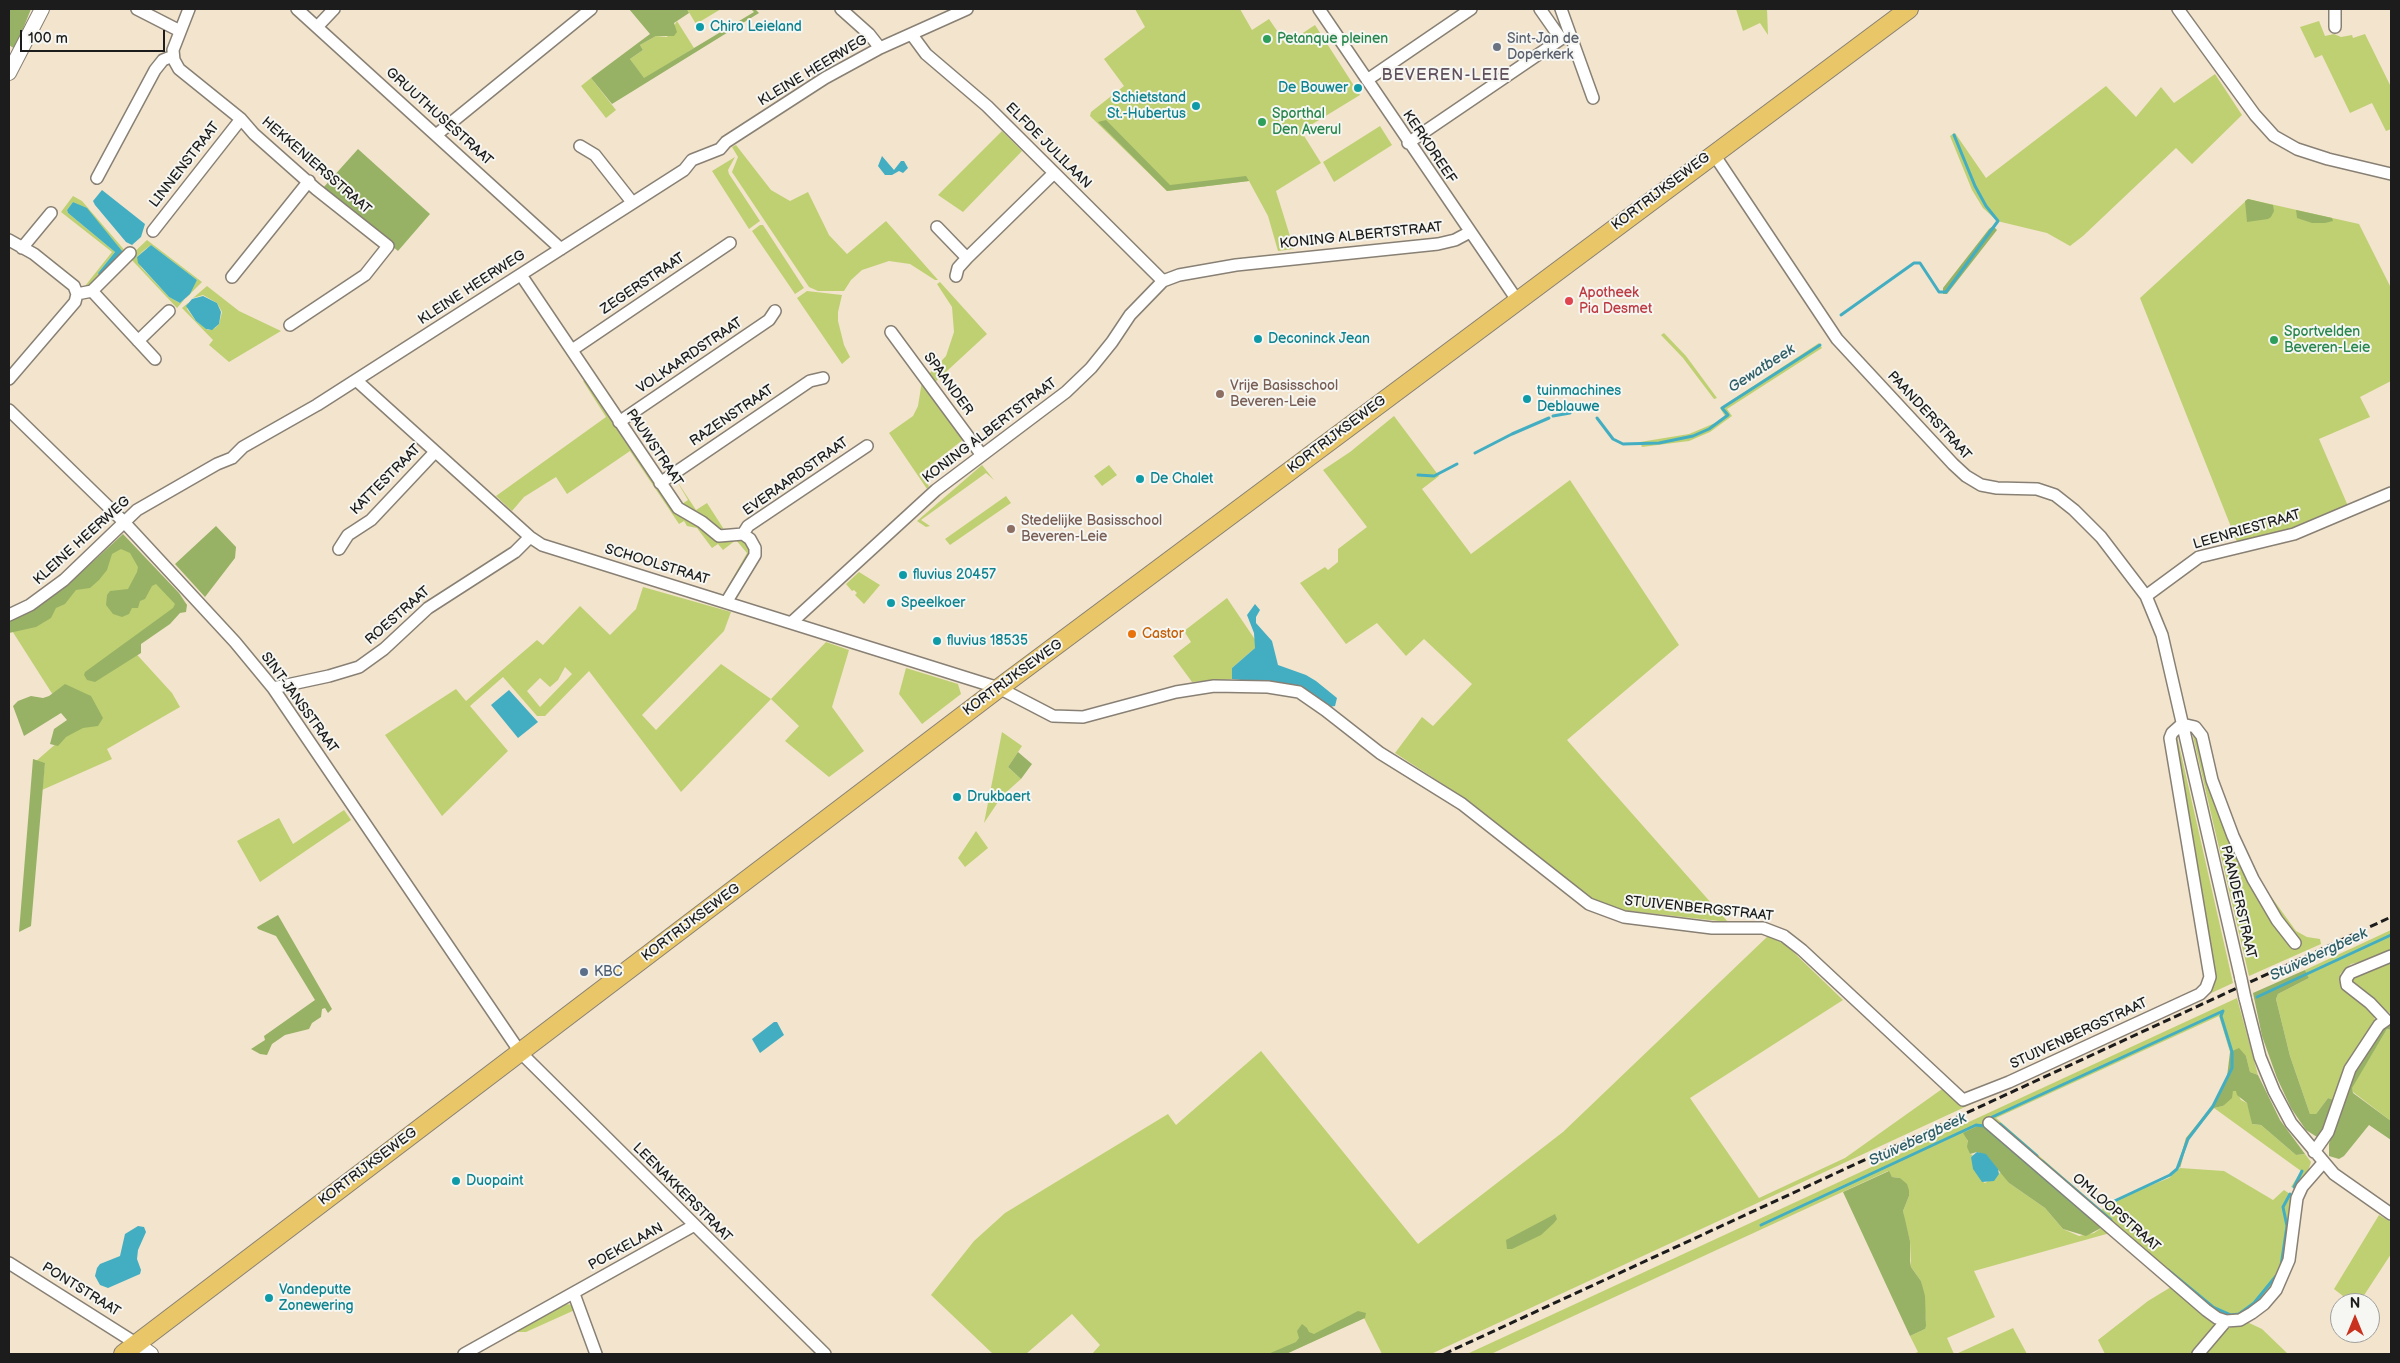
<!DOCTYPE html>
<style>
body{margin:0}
#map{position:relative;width:2400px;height:1363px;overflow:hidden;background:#f3e4cd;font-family:"Balsamiq Sans",sans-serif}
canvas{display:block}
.frame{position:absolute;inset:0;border:10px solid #1c1c1c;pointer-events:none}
.north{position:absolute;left:2330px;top:1293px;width:50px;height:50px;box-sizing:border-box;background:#f6f6f2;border:1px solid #9f9f9c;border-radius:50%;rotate:0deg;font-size:14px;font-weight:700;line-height:20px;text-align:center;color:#1c1c1c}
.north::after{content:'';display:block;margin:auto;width:18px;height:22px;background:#c8321e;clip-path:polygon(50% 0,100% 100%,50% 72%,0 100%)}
.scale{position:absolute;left:20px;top:30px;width:145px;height:22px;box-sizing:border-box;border:2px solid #1c1c1c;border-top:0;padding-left:6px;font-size:15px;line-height:18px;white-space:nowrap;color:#1c1c1c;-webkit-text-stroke:4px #f6f6f2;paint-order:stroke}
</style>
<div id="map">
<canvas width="2400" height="1363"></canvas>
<div class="frame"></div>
<div class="north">N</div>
<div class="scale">100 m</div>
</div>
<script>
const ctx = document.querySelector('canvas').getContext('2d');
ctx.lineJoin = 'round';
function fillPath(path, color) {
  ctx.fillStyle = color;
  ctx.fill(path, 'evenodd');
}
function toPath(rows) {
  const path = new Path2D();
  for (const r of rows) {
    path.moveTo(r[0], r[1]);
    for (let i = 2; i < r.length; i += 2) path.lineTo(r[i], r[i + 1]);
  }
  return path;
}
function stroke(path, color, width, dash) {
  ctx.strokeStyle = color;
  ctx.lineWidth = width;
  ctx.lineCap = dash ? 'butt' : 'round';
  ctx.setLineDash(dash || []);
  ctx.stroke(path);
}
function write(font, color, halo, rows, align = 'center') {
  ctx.font = font + ' "Balsamiq Sans",sans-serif';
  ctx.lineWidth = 4;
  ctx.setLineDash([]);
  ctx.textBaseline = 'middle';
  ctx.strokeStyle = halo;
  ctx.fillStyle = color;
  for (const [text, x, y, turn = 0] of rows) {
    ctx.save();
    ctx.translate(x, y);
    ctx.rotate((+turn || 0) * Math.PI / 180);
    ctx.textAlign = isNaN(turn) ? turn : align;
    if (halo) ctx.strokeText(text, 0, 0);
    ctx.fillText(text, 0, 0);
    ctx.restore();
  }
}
fillPath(toPath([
 [687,9,721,9,696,24],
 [1135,9,1240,9,1252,30,1269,19,1286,44,1315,25,1360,95,1301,131,1321,163,1276,191,1294,249,1278,251,1268,216,1249,181,1167,191,1090,116,1091,112,1124,86,1104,59,1145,27],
 [1736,9,1767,9,1768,35,1760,23,1743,31],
 [677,21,694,48,644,79,630,59,643,50,640,45,656,36,667,37],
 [2319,21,2325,36,2334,34,2341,37,2352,35,2353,38,2365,34,2391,87,2391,129,2386,131,2372,103,2350,113,2322,55,2315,58,2300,27],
 [2215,74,2242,115,2192,164,2176,148,2083,236,2070,246,2047,233,1997,221,1983,208,1972,190,1950,136,1955,133,1986,178,2106,86,2136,117,2161,87,2174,103],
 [591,78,616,110,606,118,581,86],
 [1380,126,1392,145,1334,182,1323,162],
 [1002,131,1022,151,963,212,938,195],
 [736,145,771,190,790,201,808,192,829,235,847,254,886,221,938,280,935,280,910,264,889,261,862,270,851,280,844,291,818,291,809,287,732,172,738,157,732,147],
 [735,157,728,170,729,174,760,221,749,229,712,171],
 [73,196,82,201,127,253,89,289,85,286,112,252,61,212],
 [73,202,87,209,123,252,99,276,98,273,115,252,68,213,67,210],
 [2248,199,2359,224,2391,288,2391,381,2360,397,2370,417,2319,439,2348,506,2295,529,2237,542,2140,298],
 [760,225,763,225,804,288,795,294,752,231],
 [147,240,202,282,185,299,197,280,151,245,143,251,137,257,141,267,169,297,180,303,185,299,177,308,129,257],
 [940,282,987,334,934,383,928,375,946,356,954,332,952,307,937,284],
 [207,286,239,311,281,331,229,362,209,345,213,340,182,308,188,303,187,309,196,321,208,330,215,328,219,324,222,312,217,303,203,295,193,298],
 [807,291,842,295,838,312,838,321,844,345,850,357,842,364,797,298],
 [1664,333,1686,356,1717,398,1714,399,1683,358,1661,335],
 [1819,343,1822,348,1727,409,1732,416,1710,432,1689,441,1642,447,1640,442,1689,434,1715,423,1725,416,1720,408],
 [586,380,686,519,744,538,752,551,729,590,727,588,747,553,736,540,723,550,718,544,712,548,697,528,687,526,684,521,679,524,630,451,567,494,556,477,524,497,512,511,496,496,606,417,583,381],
 [922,381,964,439,919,474,929,486,927,489,889,433,913,416,918,406],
 [1394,416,1439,476,1422,489,1471,554,1570,480,1679,645,1567,740,1728,922,1621,910,1589,898,1469,801,1395,753,1422,717,1433,726,1472,684,1424,639,1406,656,1377,623,1346,644,1300,583,1325,567,1328,570,1338,562,1338,549,1367,527,1323,470,1350,452],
 [982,465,994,480,986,473,921,520,930,526,926,527,917,521],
 [1109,465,1117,475,1102,486,1094,476],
 [675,478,696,510,707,503,725,531,682,504,688,500],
 [1006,496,1011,503,950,545,945,539],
 [123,536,187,605,130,647,172,693,180,707,107,749,112,759,42,790,45,763,35,762,74,728,9,626,62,590],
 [859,572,880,585,864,604,855,595,857,593,854,590,852,591,846,584],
 [643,587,731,612,724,631,642,715,656,730,721,664,771,699,681,792,589,671,545,716,537,716,503,677,470,706,508,751,442,816,385,735,456,689,466,701,537,640,543,645,580,606,610,635,636,609],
 [565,667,572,674,540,707,527,691,540,678,550,687,558,680],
 [1227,598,1256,641,1255,648,1232,668,1232,679,1192,682,1173,656,1191,642,1184,631],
 [826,642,849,650,832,707,864,751,829,777,785,741,799,726,771,699],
 [906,668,958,684,961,694,922,724,899,694],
 [2191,728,2194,729,2224,820,2262,884,2296,931,2307,937,2320,939,2321,944,2249,976],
 [1002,732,1022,746,1008,767,1021,779,1002,796,984,823],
 [2177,736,2233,983,1431,1354,1382,1354,1364,1318,1286,1354,1092,1354,1100,1345,1072,1314,1026,1354,993,1354,931,1295,974,1241,1005,1213,1168,1114,1176,1125,1261,1051,1418,1244,1563,1132,1768,936,1786,945,1843,1000,1690,1098,1759,1198,1845,1158,1942,1089,1962,1104,2210,987,2172,739],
 [344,810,351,820,260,882,237,841,279,818,293,844],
 [976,831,988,848,965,867,958,858],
 [2391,930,2391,953,2379,958,2351,964,2340,974,2341,983,2374,1014,2375,1024,2334,1100,2328,1098,2316,1114,2310,1114,2290,1056,2276,999,2278,994,2309,978,2305,970],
 [2391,958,2391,1014,2352,986,2350,978],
 [2237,998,2258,1075,2250,1072,2246,1056,2233,1051,2230,1052,2219,1016,1996,1118,2101,1210,2119,1198,2169,1178,2180,1168,2224,1171,2273,1200,2284,1190,2293,1196,2288,1248,2280,1275,2262,1300,2241,1316,2221,1316,2098,1213,1967,1137,1970,1154,1973,1155,1971,1157,1982,1181,1985,1183,1999,1174,2000,1172,2004,1174,2009,1183,2045,1208,2063,1229,2079,1236,2094,1233,2103,1227,2110,1233,1974,1271,1995,1317,1947,1338,1954,1354,1913,1354,1918,1352,1910,1336,1925,1329,1926,1320,1921,1281,1911,1267,1910,1241,1904,1219,1903,1211,1909,1196,1909,1190,1900,1178,1892,1177,1888,1171,1491,1354,1467,1354],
 [2387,1029,2391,1030,2391,1121,2353,1092,2351,1088],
 [2236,1090,2241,1100,2247,1103,2250,1110,2252,1124,2261,1125,2296,1155,2305,1154,2311,1162,2307,1174,2297,1188,2291,1187,2301,1171,2214,1108,2223,1106,2233,1091],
 [2379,1215,2391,1222,2391,1254,2359,1303,2352,1303,2334,1289],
 [2171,1287,2217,1322,2218,1327,2195,1354,2105,1354,2098,1340,2148,1301],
 [566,1304,573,1305,577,1309,526,1332,514,1332],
 [2245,1321,2262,1329,2288,1354,2200,1354,2222,1331],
 [2013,1328,2027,1354,1956,1354]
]), '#bfd073');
fillPath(toPath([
 [9,9,31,9,15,49,9,45],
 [629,9,687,9,689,13,674,23,677,32,674,36,656,36,640,45,643,50,630,59,644,78,754,12,751,9,755,9,759,13,612,104,591,78,650,34],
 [1106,120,1170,185,1246,176,1249,181,1167,191,1098,122],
 [358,149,430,214,398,251,323,188],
 [2248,199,2273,205,2274,211,2271,217,2268,219,2247,222,2245,201],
 [2296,210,2332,218,2333,221,2325,223,2312,223,2297,218],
 [1993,226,1997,230,1947,294,1943,294,1943,288,1989,229],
 [216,526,236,547,235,558,205,597,175,564],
 [123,534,179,593,187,605,186,612,180,613,170,624,141,644,141,653,95,682,87,680,84,675,85,672,173,608,175,604,156,584,152,586,145,599,140,601,138,608,132,608,129,614,122,617,113,614,106,605,107,595,110,591,128,589,137,572,138,567,130,553,121,549,112,554,107,570,99,580,90,588,76,590,65,604,56,608,51,618,36,627,9,633,9,619,37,606,62,590],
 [65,684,91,696,103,718,98,726,83,728,66,737,58,746,50,744,54,729,67,720,61,713,24,736,13,706,18,701,31,696,43,698,49,696],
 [1018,752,1032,764,1021,779,1008,767],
 [33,759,45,763,31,926,19,932],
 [278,915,332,1009,328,1013,325,1008,322,1009,321,1017,312,1023,309,1029,285,1035,272,1044,267,1055,260,1054,251,1049,265,1040,264,1036,315,1000,276,936,258,929,257,927],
 [2305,970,2309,978,2278,994,2276,999,2290,1056,2310,1114,2316,1114,2328,1098,2334,1100,2321,1135,2317,1137,2306,1130,2291,1108,2277,1078,2262,1036,2253,993],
 [2386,1024,2391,1024,2391,1030,2387,1029,2352,1088,2353,1093,2391,1121,2391,1140,2369,1125,2344,1156,2339,1159,2329,1156,2329,1144,2346,1087,2352,1075],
 [2239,1048,2246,1056,2250,1072,2258,1075,2280,1120,2305,1154,2296,1155,2261,1125,2252,1124,2247,1103,2237,1095,2236,1091,2233,1091,2232,1098,2223,1106,2214,1108,2188,1140,2180,1168,2178,1165,2186,1138,2212,1106,2227,1077,2230,1052],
 [1984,1123,2103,1227,2086,1236,2063,1229,2045,1208,2009,1183,1986,1155,1977,1152,1970,1154,1967,1147,1968,1141,1963,1133],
 [1889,1171,1892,1177,1900,1178,1907,1184,1909,1190,1909,1196,1903,1211,1910,1241,1910,1261,1911,1267,1921,1281,1925,1296,1926,1326,1925,1329,1910,1336,1843,1192],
 [1555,1214,1557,1219,1554,1223,1541,1235,1512,1249,1507,1249,1506,1240],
 [1358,1311,1366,1313,1365,1318,1286,1354,1268,1354,1296,1342,1299,1338,1297,1331,1302,1324,1307,1328,1309,1332,1314,1334]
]), '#97b265');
fillPath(toPath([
 [882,156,894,170,901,161,904,161,908,168,903,173,899,171,892,175,885,175,878,166],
 [102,190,145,224,141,237,132,245,126,242,95,205,93,201],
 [73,202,87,208,123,252,99,276,98,273,115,252,68,213,67,210],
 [151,245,197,280,190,294,180,303,169,297,138,263,137,257],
 [203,296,217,303,221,312,219,324,212,330,206,329,196,321,186,306,192,299],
 [1255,604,1260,610,1256,617,1256,623,1272,641,1278,665,1306,675,1316,681,1337,698,1335,706,1329,707,1313,694,1294,686,1232,679,1232,668,1255,648,1254,633,1247,615],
 [509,690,538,722,518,738,491,705],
 [774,1022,777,1022,784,1035,760,1053,752,1039],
 [1977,1152,1986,1154,1998,1169,1999,1174,1994,1181,1982,1182,1973,1169,1971,1157],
 [138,1226,144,1227,146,1232,138,1250,137,1259,141,1270,140,1274,108,1288,100,1285,95,1276,97,1268,100,1264,120,1256,125,1234]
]), '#43aec2');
stroke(toPath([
 [1841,315,1914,263,1920,263,1939,292,1946,292,1998,221,1986,206,1975,186,1954,135],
 [1553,416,1570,413],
 [1597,418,1613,439,1623,444,1659,443,1693,436,1709,429,1728,415,1722,408,1820,345],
 [1475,453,1512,434,1549,418],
 [1418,475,1434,476,1457,464],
 [2257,997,2391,935],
 [1990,1118,2223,1011],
 [2000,1124,2037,1156],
 [2042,1161,2111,1220],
 [2294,1187,2302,1171],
 [2108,1204,2170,1175,2177,1169,2188,1139,2213,1106,2232,1068,2232,1052,2221,1016,2223,1011],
 [1761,1225,1976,1125,1984,1126,2091,1218],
 [2281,1266,2287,1226,2283,1207,2290,1194],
 [2168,1270,2213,1307,2231,1315,2239,1314,2254,1303,2276,1276]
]), '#43aec2', 3);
const minor = toPath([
 [137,9,180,31],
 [189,9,173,50,174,60,179,69,241,119,254,134,316,189,388,246,365,275,290,325],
 [297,9,561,249],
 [841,9,869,34,880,48],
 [1319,9,1517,300],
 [1540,9,1561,39],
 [1561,9,1593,98],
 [2178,9,2255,115,2274,136,2297,149,2328,159,2391,174],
 [317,27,334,9],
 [2335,27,2335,9],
 [912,35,926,54,987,106,1163,281],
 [1367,80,1471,9],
 [436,135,591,9],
 [1408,143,1561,39,1570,37],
 [580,146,595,155,632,202],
 [1713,153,1837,339,1953,464,1966,476,1981,485,1997,488,2037,489,2055,495,2074,510,2101,537,2146,596,2162,635,2241,979],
 [97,178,155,70,163,60,173,56],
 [937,227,967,258],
 [153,231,241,119],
 [9,240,34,254,74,286,77,294,75,302,9,379],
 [22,248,51,213],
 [521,275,678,508,702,522,719,536,743,534,750,539,755,548,755,555,727,601],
 [956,276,958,268,967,258,1054,173],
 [232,277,309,181],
 [92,291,130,253],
 [77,294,92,291,155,359],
 [891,332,981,454],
 [138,341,169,311],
 [572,350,730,243],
 [356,380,530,537,542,545,986,684,999,688,1053,716,1083,717,1176,692,1214,686,1268,687,1299,692,1325,710,1380,753,1462,804,1589,904,1624,917,1712,928,1763,928,1784,936,1802,950,1963,1100,2009,1082,2200,994,2206,988,2210,977,2208,965,2170,738,2172,733,2182,724],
 [9,410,123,521,235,642,273,688,520,1052,825,1354],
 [619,422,769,320,775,311],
 [660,483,810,381,823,378],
 [743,534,748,526,867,446],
 [339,549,348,535,371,520,435,452],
 [2146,596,2199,557,2294,534,2391,493],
 [9,615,30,605,64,580,137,510,217,464,232,458,243,447,317,405,684,170,692,160,720,149,726,142,825,78,880,48,967,9],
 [792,622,936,490,1066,392,1091,368,1112,342,1130,315,1163,281,1179,275,1236,265,1438,244,1455,240,1470,232],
 [273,688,329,676,359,667,384,649,428,608,515,552,530,537],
 [2182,724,2195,727,2202,736,2212,780,2233,836,2253,879,2277,920,2295,943],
 [2245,998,2260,1057,2274,1091,2291,1123,2334,1174,2391,1214],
 [2386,1020,2370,1003,2347,985,2346,979,2350,973,2391,956],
 [1989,1123,2206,1310,2217,1318,2226,1321,2240,1320,2252,1313,2264,1304,2276,1290,2289,1260,2297,1198,2302,1187,2323,1163],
 [2314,1152,2328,1132,2350,1069,2379,1025,2386,1020],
 [9,1263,137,1344],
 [574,1294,596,1354],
 [464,1354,693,1226],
 [2198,1354,2226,1321]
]);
const tertiary = toPath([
 [9,73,42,9],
 [137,1344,151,1354]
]);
const primary = toPath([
 [123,1354,999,688,1909,9]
]);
stroke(minor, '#888074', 14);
stroke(tertiary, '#888074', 16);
stroke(primary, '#888074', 20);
stroke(minor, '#fff', 11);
stroke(tertiary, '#fff', 14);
stroke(primary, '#e9c769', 18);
stroke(toPath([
 [1444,1354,2391,917]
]), '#1c1c1c', 3, [8, 4]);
const minorBridge = toPath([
 [2241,979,2245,998]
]);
stroke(minorBridge, '#888074', 14, []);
stroke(minorBridge, '#fff', 11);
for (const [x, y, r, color] of [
 [700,27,5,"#0f9aa8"],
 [1267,39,5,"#2e9e5b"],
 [1497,47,5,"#6b7280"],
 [1358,88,5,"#0f9aa8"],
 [1196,106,5,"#0f9aa8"],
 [1262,122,5,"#2e9e5b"],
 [1569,301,5,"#e0444e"],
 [1258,339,5,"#0f9aa8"],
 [2274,340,5,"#2e9e5b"],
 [1220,394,5,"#8d6e63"],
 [1527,399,5,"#0f9aa8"],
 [1140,479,5,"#0f9aa8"],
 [1011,529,5,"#8d6e63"],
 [903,575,5,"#0f9aa8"],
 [891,603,5,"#0f9aa8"],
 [1132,634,5,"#e8710a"],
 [937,641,5,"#0f9aa8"],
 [957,797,5,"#0f9aa8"],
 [584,972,5,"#5c6f8a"],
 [456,1181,5,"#0f9aa8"],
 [269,1298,5,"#0f9aa8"]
]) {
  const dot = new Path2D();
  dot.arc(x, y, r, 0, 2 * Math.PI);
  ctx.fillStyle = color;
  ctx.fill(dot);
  stroke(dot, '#f6f6f2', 2);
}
write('14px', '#0d838f', '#f6f6f2', [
 ["Chiro Leieland",710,27],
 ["De Bouwer",1348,88,"right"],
 ["Schietstand",1186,98,"right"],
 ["St.-Hubertus",1186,114,"right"],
 ["Deconinck Jean",1268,339],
 ["tuinmachines",1537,391],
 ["Deblauwe",1537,407],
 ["De Chalet",1150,479],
 ["fluvius 20457",913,575],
 ["Speelkoer",901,603],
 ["fluvius 18535",947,641],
 ["Drukbaert",967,797],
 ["Duopaint",466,1181],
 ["Vandeputte",279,1290],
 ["Zonewering",279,1306]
], 'left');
write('14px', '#27864d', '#f6f6f2', [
 ["Petanque pleinen",1277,39],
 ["Sporthal",1272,114],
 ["Den Averul",1272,130],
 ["Sportvelden",2284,332],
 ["Beveren-Leie",2284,348]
], 'left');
write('14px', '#5b616d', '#f6f6f2', [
 ["Sint-Jan de",1507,39],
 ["Doperkerk",1507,55]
], 'left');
write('14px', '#1c1c1c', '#f6f6f2', [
 ["KLEINE HEERWEG",813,71,-31],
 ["GRUUTHUSESTRAAT",439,117,42],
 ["ELFDE JULILAAN",1048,146,45],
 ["KERKDREEF",1429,147,56],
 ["LINNENSTRAAT",185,165,-52],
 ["HEKKENIERSSTRAAT",316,166,41],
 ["KORTRIJKSEWEG",1661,192,-37],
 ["KONING ALBERTSTRAAT",1361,236,-6],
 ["ZEGERSTRAAT",643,284,-34],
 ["KLEINE HEERWEG",472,288,-33],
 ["VOLKAARDSTRAAT",690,356,-34],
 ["SPAANDER",948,384,54],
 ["RAZENSTRAAT",732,416,-34],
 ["PAANDERSTRAAT",1929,416,47],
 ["KONING ALBERTSTRAAT",990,431,-37],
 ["KORTRIJKSEWEG",1337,435,-37],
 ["PAUWSTRAAT",654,448,56],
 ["EVERAARDSTRAAT",796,477,-35],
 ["KATTESTRAAT",386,480,-45],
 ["LEENRIESTRAAT",2247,530,-16],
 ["KLEINE HEERWEG",82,541,-42],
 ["SCHOOLSTRAAT",657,565,17],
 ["ROESTRAAT",398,616,-41],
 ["KORTRIJKSEWEG",1013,678,-36],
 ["SINT-JANSSTRAAT",299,703,54],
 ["PAANDERSTRAAT",2238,902,77],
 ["STUIVENBERGSTRAAT",1699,909,6],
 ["KORTRIJKSEWEG",691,923,-37],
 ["STUIVENBERGSTRAAT",2079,1034,-25],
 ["KORTRIJKSEWEG",368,1167,-37],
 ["LEENAKKERSTRAAT",682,1193,45],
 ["OMLOOPSTRAAT",2116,1213,41],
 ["POEKELAAN",626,1247,-29],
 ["PONTSTRAAT",81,1290,32]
]);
write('14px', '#be3a42', '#f6f6f2', [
 ["Apotheek",1579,293],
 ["Pia Desmet",1579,309]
], 'left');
write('14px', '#785e54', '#f6f6f2', [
 ["Vrije Basisschool",1230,386],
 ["Beveren-Leie",1230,402],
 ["Stedelijke Basisschool",1021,521],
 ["Beveren-Leie",1021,537]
], 'left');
write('14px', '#c56008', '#f6f6f2', [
 ["Castor",1142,634]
], 'left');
write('14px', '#4e5e75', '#f6f6f2', [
 ["KBC",594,972]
], 'left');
write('italic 15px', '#2e5e67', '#f6f6f2', [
 ["Gewatbeek",1762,369,-33],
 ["Stuivebergbeek",2319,955,-25],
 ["Stuivebergbeek",1918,1140,-25]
]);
ctx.letterSpacing = '1px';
write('16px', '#5f4e5b', '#f6f6f2', [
 ["BEVEREN-LEIE",1446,76]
]);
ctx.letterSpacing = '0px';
</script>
